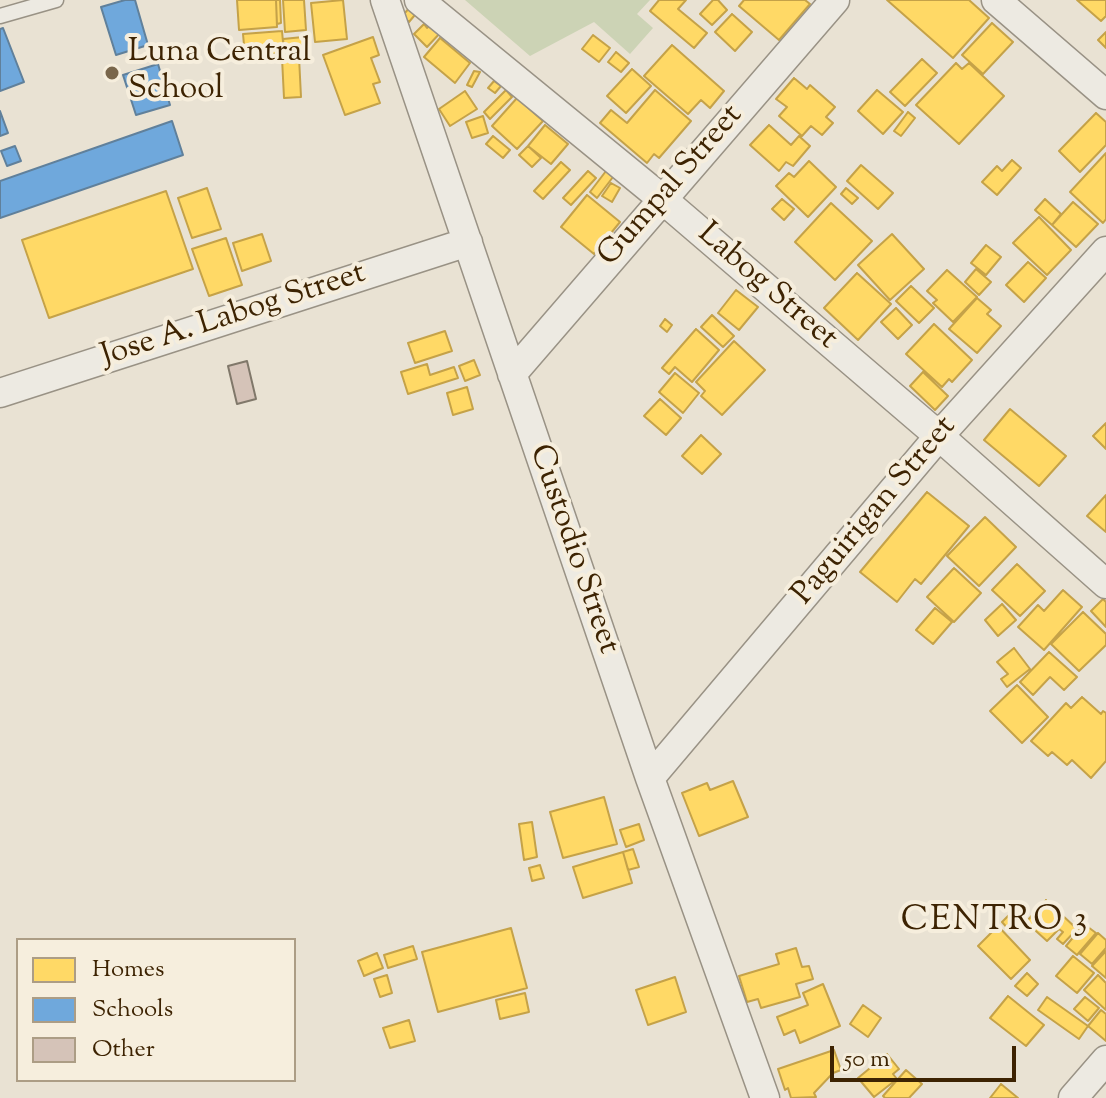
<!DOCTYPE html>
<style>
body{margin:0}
#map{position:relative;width:1106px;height:1098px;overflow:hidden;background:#e9e2d3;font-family:"Sorts Mill Goudy",serif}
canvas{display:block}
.legend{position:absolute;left:16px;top:938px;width:280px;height:144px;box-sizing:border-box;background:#f6eedd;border:2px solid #ac9d85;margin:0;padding:10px 14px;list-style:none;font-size:24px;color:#3d2302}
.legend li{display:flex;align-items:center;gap:16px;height:40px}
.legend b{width:40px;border:2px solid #ac9d85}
.scale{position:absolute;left:830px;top:1046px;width:186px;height:36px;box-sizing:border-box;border:4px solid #3d2302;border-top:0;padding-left:10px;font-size:24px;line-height:28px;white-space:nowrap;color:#3d2302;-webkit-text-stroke:6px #f6eedd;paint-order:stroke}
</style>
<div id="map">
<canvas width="1106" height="1098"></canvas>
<ul class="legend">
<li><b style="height:22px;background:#ffd966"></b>Homes</li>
<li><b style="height:22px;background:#6fa8dc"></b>Schools</li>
<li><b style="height:22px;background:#d5c3b8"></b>Other</li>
</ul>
<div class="scale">50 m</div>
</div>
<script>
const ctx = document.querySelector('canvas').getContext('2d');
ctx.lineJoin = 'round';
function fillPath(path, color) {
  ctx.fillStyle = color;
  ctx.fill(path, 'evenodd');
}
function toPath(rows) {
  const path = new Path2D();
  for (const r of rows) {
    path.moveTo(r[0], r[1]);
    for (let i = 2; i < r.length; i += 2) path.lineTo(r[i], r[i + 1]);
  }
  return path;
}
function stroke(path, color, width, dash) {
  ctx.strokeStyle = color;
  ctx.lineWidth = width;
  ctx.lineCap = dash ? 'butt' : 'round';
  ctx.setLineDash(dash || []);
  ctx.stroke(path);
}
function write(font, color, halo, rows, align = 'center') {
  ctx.font = font + ' "Sorts Mill Goudy",serif';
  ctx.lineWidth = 8;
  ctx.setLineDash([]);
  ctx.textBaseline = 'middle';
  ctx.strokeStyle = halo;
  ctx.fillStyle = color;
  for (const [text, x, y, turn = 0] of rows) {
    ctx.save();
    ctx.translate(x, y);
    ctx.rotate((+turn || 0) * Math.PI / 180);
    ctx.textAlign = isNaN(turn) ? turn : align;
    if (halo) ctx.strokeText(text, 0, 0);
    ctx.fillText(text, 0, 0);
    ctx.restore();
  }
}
fillPath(toPath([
 [465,0,650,0,637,14,653,28,630,54,594,22,530,56]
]), '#ccd3b5');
const homes = toPath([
 [237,0,276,0,277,27,239,30,237,0],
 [276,0,280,0,281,23,277,24,276,0],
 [283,0,304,0,306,30,285,32,283,0],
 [343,0,347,39,315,42,311,3,343,0],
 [659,0,686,0,678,9,707,33,694,48,650,11,659,0],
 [713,0,718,0,727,10,712,25,700,14,713,0],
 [744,0,805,0,810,4,779,40,739,6,744,0],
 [887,0,969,0,989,18,953,58,887,0],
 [1077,0,1106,0,1106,16,1101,21,1077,0],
 [413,4,419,10,409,22,402,16,413,4],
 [732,14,752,32,735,51,715,32,732,14],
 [432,23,441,32,427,47,414,34,424,24,427,28,432,23],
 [992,23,1013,42,983,74,962,55,992,23],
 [282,31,284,53,245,56,243,34,282,31],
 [1106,32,1106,48,1098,40,1106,32],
 [593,35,610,48,599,62,582,49,593,35],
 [303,37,304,45,284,47,283,39,303,37],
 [373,37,379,55,371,58,380,82,373,84,380,103,345,115,323,55,373,37],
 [440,38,470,63,455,83,424,57,440,38],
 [672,45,724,91,710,108,701,100,688,114,644,76,672,45],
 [616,52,629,63,621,72,608,62,616,52],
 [299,57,301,97,284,98,282,58,299,57],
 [922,59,937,73,905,106,890,92,922,59],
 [956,63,962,69,969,63,1004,96,959,144,916,105,956,63],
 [632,69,651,86,626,113,607,96,632,69],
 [474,71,480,72,472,87,467,85,474,71],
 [794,78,807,89,810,85,835,107,826,117,833,123,822,135,811,126,802,136,779,116,787,107,776,99,794,78],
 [494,81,501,86,495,93,488,88,494,81],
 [506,90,512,97,490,119,484,112,506,90],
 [655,90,691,121,659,158,654,154,647,163,600,123,611,110,627,123,655,90],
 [877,90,903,112,883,134,858,111,877,90],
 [465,91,477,109,450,126,439,109,465,91],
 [517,98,543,121,517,149,492,126,517,98],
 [908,112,915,118,901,136,894,131,908,112],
 [1096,113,1106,122,1106,145,1080,172,1059,151,1096,113],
 [483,116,488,133,472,138,466,122,483,116],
 [545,125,568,144,551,164,528,146,545,125],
 [769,125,791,145,799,136,810,146,793,166,786,162,779,171,750,145,769,125],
 [493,136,510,150,503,158,486,144,493,136],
 [528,146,541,158,532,167,519,155,528,146],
 [1106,153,1106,219,1103,223,1070,192,1106,153],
 [1012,160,1021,168,997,195,982,182,997,166,1002,171,1012,160],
 [809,161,836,187,808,217,776,186,789,173,794,177,809,161],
 [561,162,570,170,543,199,534,191,561,162],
 [861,165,893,193,878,209,847,181,861,165],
 [588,171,596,178,571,205,563,198,588,171],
 [606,171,613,177,597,198,590,192,606,171],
 [611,183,620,188,612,202,602,196,611,183],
 [207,188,221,229,192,238,178,198,207,188],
 [846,188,858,198,852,204,841,194,846,188],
 [166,191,193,269,49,318,22,240,166,191],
 [587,195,620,222,594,254,561,227,587,195],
 [782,199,794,209,784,220,772,209,782,199],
 [1045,199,1061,214,1052,225,1035,210,1045,199],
 [1073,202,1098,224,1076,247,1052,225,1073,202],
 [831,203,872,241,835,280,795,242,831,203],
 [1039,217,1071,250,1047,275,1013,243,1039,217],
 [262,234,271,261,242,271,233,243,262,234],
 [892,234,924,269,890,300,858,265,892,234],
 [226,238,242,285,209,296,192,249,226,238],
 [986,245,1001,257,986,275,971,263,986,245],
 [1028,262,1046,278,1024,302,1006,285,1028,262],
 [976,269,991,282,979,295,965,282,976,269],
 [947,270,977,297,953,322,933,303,937,300,927,291,947,270],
 [857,273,891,304,858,340,824,308,857,273],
 [911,286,934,308,919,323,896,301,911,286],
 [736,290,758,307,739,330,718,313,736,290],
 [977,298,991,310,987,314,1001,326,977,353,949,329,977,298],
 [896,308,912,325,898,339,881,322,896,308],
 [712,315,734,336,723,347,701,327,712,315],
 [665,319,672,325,667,332,660,326,665,319],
 [934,324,972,360,952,382,949,379,942,387,906,354,934,324],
 [696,329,719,350,692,382,675,367,669,374,662,368,696,329],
 [445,331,452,351,415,363,408,343,445,331],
 [734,341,765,370,722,415,701,396,705,391,696,382,734,341],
 [474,360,480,375,465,381,459,366,474,360],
 [427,364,430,375,454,367,458,378,408,394,401,372,427,364],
 [923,372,948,396,935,410,910,386,923,372],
 [675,373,699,393,683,413,659,392,675,373],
 [467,387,473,409,453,415,447,393,467,387],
 [660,399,681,418,666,435,644,416,660,399],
 [1010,409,1066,456,1039,486,984,440,1010,409],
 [1106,423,1106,449,1093,436,1106,423],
 [701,435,721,454,702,474,682,456,701,435],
 [927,492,969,526,921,584,915,579,897,602,860,572,927,492],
 [1106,495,1106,532,1087,516,1106,495],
 [985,517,1016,547,979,586,947,556,985,517],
 [1017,564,1045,591,1020,616,992,590,1017,564],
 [954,568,981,593,954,622,927,597,954,568],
 [1063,590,1082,607,1044,650,1018,627,1038,605,1044,611,1063,590],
 [1103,599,1106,602,1106,627,1091,611,1103,599],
 [1002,604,1016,620,998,636,985,620,1002,604],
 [935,608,952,622,933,644,916,630,935,608],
 [1083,612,1106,634,1106,645,1079,671,1051,644,1083,612],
 [1014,648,1030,669,1007,687,1001,679,1008,674,997,662,1014,648],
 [1049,652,1077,677,1064,690,1050,677,1033,695,1020,682,1049,652],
 [1017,685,1048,717,1022,743,990,711,1017,685],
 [1082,697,1101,714,1103,711,1106,713,1106,761,1091,778,1072,760,1067,765,1052,752,1048,756,1031,741,1066,703,1071,708,1082,697],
 [733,781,748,817,699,836,682,793,707,783,710,790,733,781],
 [604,797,617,844,563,858,550,812,604,797],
 [532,822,537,857,524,860,519,824,532,822],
 [639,824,644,840,626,847,620,830,639,824],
 [633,849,639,867,628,870,623,852,633,849],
 [623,852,632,883,583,898,573,867,623,852],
 [540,865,544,878,532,881,529,868,540,865],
 [1046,900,1077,929,1063,944,1057,939,1063,932,1059,929,1047,941,1026,922,1046,900],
 [1013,911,1021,920,1010,931,1002,922,1013,911],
 [1084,924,1096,933,1077,955,1066,946,1084,924],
 [998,926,1030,960,1011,979,978,946,998,926],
 [511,928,527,988,438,1012,422,952,511,928],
 [1098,933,1106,940,1106,948,1092,964,1080,954,1098,933],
 [413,946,417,959,388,968,384,955,413,946],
 [796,948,802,967,809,966,813,979,796,984,800,997,761,1008,758,999,747,1002,739,976,779,964,776,954,796,948],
 [1106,951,1106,978,1092,966,1106,951],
 [377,953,383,968,364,976,358,961,377,953],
 [1073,956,1094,973,1077,993,1056,976,1073,956],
 [1027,973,1038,984,1027,996,1015,986,1027,973],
 [387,975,392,993,380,997,374,979,387,975],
 [1098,975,1106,983,1106,1010,1084,990,1098,975],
 [675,977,686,1012,648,1025,636,990,675,977],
 [823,984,840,1026,800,1043,795,1030,784,1035,777,1017,808,1005,803,993,823,984],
 [525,993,529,1012,500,1019,496,1000,525,993],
 [1008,996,1044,1025,1026,1046,990,1018,1008,996],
 [1047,997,1088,1026,1079,1039,1038,1010,1047,997],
 [1085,997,1099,1008,1088,1021,1074,1009,1085,997],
 [863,1005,881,1018,868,1037,850,1024,863,1005],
 [1101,1010,1106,1014,1106,1041,1088,1026,1101,1010],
 [409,1020,415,1041,390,1048,383,1028,409,1020],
 [834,1050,841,1070,833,1073,814,1093,816,1097,791,1098,788,1088,785,1090,778,1069,834,1050],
 [887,1054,899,1069,893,1074,897,1079,874,1097,858,1078,887,1054],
 [906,1070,922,1084,909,1098,885,1098,883,1096,906,1070],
 [1001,1084,1018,1098,990,1098,1001,1084]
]);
fillPath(homes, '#ffd966');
stroke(homes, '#c5a248', 2);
const schools = toPath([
 [125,0,135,0,148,45,116,55,101,7,125,0],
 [3,28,24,82,0,91,0,29,3,28],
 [158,64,170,105,136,115,123,75,158,64],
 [0,111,8,133,0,136,0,111],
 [172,121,183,155,0,218,0,181,172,121],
 [15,146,21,161,7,166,1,151,15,146]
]);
fillPath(schools, '#6fa8dc');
stroke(schools, '#60809b', 2);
const building = toPath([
 [247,361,256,399,237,404,228,366,247,361]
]);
fillPath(building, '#d5c3b8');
stroke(building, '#80786a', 2);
const lane = toPath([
 [0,16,56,0]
]);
const street = toPath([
 [385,0,650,778,765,1098],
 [419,0,661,198,939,436,1106,584],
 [996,0,1106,95],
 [512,374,835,0],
 [0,393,468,242],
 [650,778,939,436,1106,251],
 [1073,1098,1106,1060]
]);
stroke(lane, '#999285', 17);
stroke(street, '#999285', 31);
stroke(lane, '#edeae2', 14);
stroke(street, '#edeae2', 28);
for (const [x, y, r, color] of [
 [112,73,8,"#79664b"]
]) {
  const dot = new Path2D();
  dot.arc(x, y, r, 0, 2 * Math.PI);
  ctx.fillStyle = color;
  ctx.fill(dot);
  stroke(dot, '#f6eedd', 3);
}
write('32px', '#3d2302', '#f6eedd', [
 ["Luna Central",128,55],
 ["School",128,92]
], 'left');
write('32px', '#3d2302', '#f6eedd', [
 ["Gumpal Street",672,187,-49],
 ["Labog Street",766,288,41],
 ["Jose A. Labog Street",234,317,-18],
 ["Paguirigan Street",876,512,-50],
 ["Custodio Street",572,550,71]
]);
ctx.letterSpacing = '2px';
write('34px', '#3d2302', '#f6eedd', [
 ["CENTRO 3",995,923]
]);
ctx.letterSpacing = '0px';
</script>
